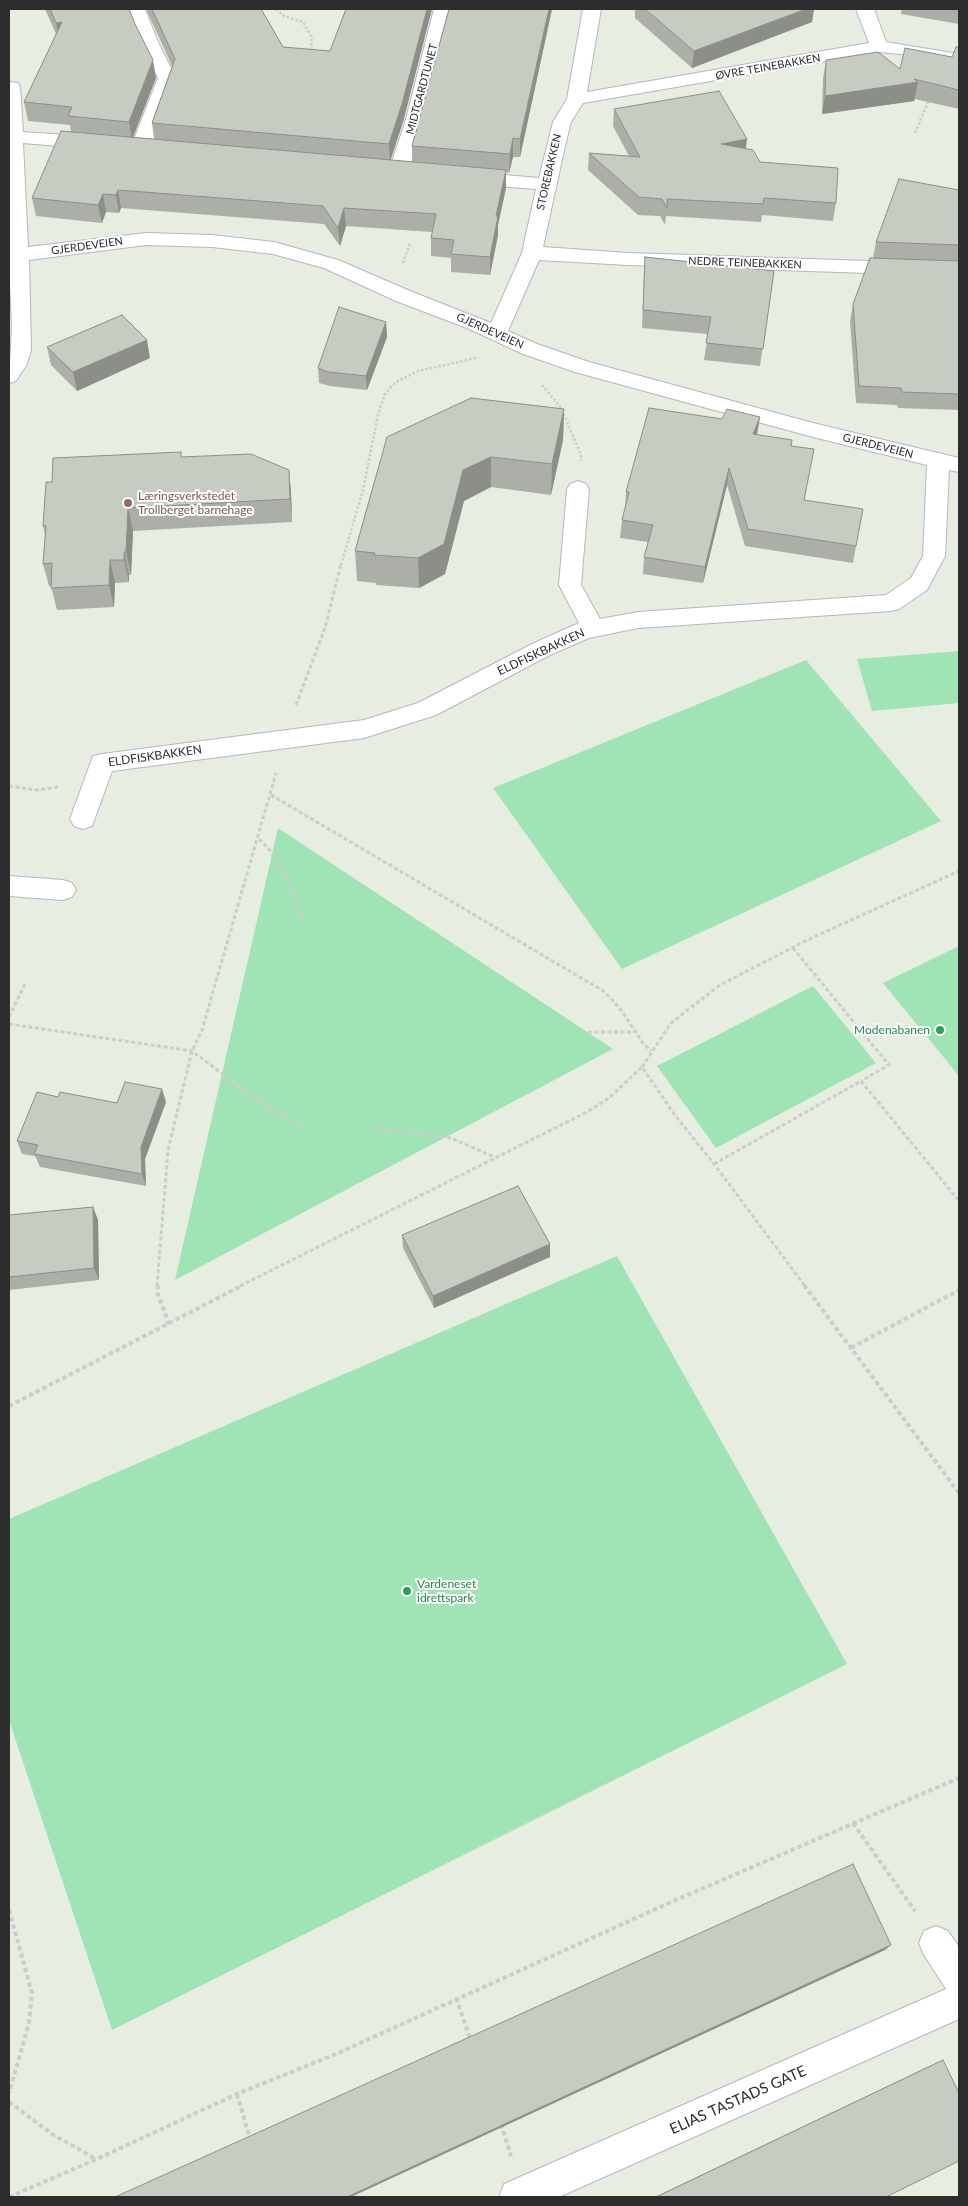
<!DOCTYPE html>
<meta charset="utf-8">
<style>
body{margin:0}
#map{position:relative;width:968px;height:2206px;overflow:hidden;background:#e7ede1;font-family:Lato,sans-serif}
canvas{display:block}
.frame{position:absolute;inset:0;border:10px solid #2d2d2d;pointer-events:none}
</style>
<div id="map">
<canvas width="968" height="2206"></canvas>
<div class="frame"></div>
</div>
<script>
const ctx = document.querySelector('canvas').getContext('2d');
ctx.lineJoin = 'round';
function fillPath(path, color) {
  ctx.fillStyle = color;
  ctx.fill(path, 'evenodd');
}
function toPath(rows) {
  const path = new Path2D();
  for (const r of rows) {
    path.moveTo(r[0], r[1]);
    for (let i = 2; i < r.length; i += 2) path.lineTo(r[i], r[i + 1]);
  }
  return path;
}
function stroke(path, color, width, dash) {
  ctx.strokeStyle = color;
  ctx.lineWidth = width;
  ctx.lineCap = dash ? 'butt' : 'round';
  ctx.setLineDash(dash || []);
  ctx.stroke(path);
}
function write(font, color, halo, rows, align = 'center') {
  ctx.font = font + ' Lato,sans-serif';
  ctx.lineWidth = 4;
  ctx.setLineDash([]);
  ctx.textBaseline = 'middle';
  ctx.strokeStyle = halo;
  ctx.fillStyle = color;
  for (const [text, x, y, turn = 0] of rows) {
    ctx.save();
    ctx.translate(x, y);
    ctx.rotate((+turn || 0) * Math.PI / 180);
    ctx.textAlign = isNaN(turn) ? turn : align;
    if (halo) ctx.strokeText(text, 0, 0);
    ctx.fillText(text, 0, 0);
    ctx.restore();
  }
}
fillPath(toPath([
 [959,651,959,703,872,711,857,659],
 [806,660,941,821,622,969,493,788],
 [278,828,613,1049,175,1280],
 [959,946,959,1076,883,983],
 [813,986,876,1063,716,1148,657,1066],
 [617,1256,847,1664,112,2030,9,1720,9,1519]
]), '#a0e4b5');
const minor = toPath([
 [127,9,145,9,158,42,176,78,151,147,148,151,141,153,134,151,131,147,158,78,140,42,127,9],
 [434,9,452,9,423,123,409,170,406,174,399,176,392,174,389,170,405,123,434,9],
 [583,9,601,9,587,92,869,43,856,9,874,9,886,42,959,54,959,65,911,55,879,52,583,103,571,122,565,146,543,247,628,253,959,264,959,276,628,265,539,260,508,331,537,344,589,362,813,423,959,458,959,472,949,470,945,556,927,590,899,609,891,611,638,628,589,638,548,656,436,715,364,738,112,771,92,826,83,829,74,826,70,819,93,756,102,754,364,720,418,703,532,644,579,623,559,585,567,489,570,484,578,481,586,484,589,489,581,585,600,619,638,612,886,595,911,578,923,556,927,465,813,437,575,372,523,354,467,328,396,301,324,268,273,254,212,247,146,245,29,260,31,350,27,364,16,381,9,383,12,326,9,262,9,82,18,83,20,87,23,132,94,137,101,139,104,143,101,147,94,149,23,143,28,247,146,233,212,235,274,242,338,260,410,291,491,323,522,253,536,189,470,184,463,182,460,178,463,174,470,172,539,178,553,122,567,99,583,9],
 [9,876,63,880,72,883,76,890,72,897,63,900,9,896,9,876],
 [936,1926,948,1931,959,1947,959,2019,559,2197,499,2197,504,2184,946,1989,924,1955,919,1943,924,1931,936,1926]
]);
stroke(minor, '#bbb4bf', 2);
stroke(toPath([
 [276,9,284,16,303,22,311,36,312,42,309,53],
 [915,133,929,99],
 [403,263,410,243],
 [542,385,561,408,581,455,581,461],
 [341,565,363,490,378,415,385,394,396,382,418,371,476,358]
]), '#cdcdcd', 2.5, [2.5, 2]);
stroke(toPath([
 [296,705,325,628,341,564],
 [9,786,36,790,58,787],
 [271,795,605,992,621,1010,643,1043,651,1051],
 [259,839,269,849,286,875,304,922],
 [793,948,889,1065,861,1081],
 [9,1017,25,984],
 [9,1024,192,1051,256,1099,307,1129],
 [588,1032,636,1032],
 [642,1067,671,1023,720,985,805,941,959,871],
 [376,1128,451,1138,494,1157],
 [714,1164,861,1081,959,1201],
 [157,1286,168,1150,192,1051,202,1030,276,773],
 [240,1286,587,1112,609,1098,642,1067,674,1114,714,1164,805,1286]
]), '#cdcdcd', 3, [4, 2.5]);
stroke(toPath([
 [158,1285,157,1292,169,1324],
 [804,1285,959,1493],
 [851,1348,959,1290],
 [9,1406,243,1285],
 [853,1823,915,1911],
 [9,1910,32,1993,29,2023,9,2093],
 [456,1998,471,2041],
 [237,2094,250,2139],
 [9,2102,52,2134,96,2159],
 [501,2124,511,2156],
 [9,2197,97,2159,237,2094,336,2054,669,1903,959,1778]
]), '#cdcdcd', 4, [4.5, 3]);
fillPath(minor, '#fff');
fillPath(toPath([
 [45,9,129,9,156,78,133,137,154,139,152,123,172,66,146,9,261,9,283,47,330,51,346,9,432,9,403,122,390,160,412,162,412,146,449,9,552,9,520,157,513,157,509,173,506,172,506,188,498,225,498,235,490,275,451,272,451,258,431,256,431,238,432,232,346,226,340,246,324,224,121,208,119,213,106,212,102,223,36,216,32,198,71,132,70,125,28,121,24,102,56,34],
 [635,9,814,9,812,22,692,68,635,18],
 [902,9,959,9,959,24,901,14],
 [959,47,959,109,915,99,914,101,822,114,823,78,826,60,900,69,952,57],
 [614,109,746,149,760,162,836,203,833,221,762,215,761,222,666,216,665,225,660,216,638,215,588,170,589,153,629,156,613,126],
 [959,190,959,410,898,408,897,405,856,403,850,321,853,304,873,258,876,242],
 [645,257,774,271,760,366,704,360,708,334,642,328,644,274],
 [386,322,387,337,367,390,330,386,319,383,318,368],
 [47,347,150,358,77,391,51,365],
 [564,409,563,440,551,495,491,487,464,501,445,574,419,588,376,585,376,583,357,581,355,551,387,437],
 [760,417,757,434,791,446,804,500,856,546,853,563,745,546,727,485,703,583,643,574,644,557,648,542,620,538,622,520,625,509,626,492,722,419],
 [182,457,289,470,291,493,292,522,133,531,131,575,129,575,129,582,115,583,114,607,57,610,51,586,49,586,43,564,45,534,43,526,52,482],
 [58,1097,117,1103,166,1102,145,1159,146,1186,40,1167,35,1156,22,1154,17,1141],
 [93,1207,98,1220,99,1280,9,1290,9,1215],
 [402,1235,550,1257,434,1308,403,1248],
 [943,2060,886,2197,655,2197,936,2063]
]), '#abafa8');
fillPath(toPath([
 [427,9,432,9,403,122,390,162,389,144],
 [549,9,552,9,520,157,520,139],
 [806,9,814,9,812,22,692,68,694,51],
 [62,22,60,42,56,23],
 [153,60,156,78,132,140,129,122],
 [918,82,914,101,822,114,825,96],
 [513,138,513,157,509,173,510,154],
 [747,139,745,157,721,144],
 [506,170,506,188,498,225,498,235,490,275,490,257,496,216],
 [118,190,121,208,119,213,116,195],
 [103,194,106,212,102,223,98,205],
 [344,208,346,226,340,246,338,228],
 [386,322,387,337,367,390,366,376],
 [147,340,150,358,77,391,73,372],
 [564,409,563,440,551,495,552,464],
 [760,417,757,434,753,434],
 [491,457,491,487,464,501,445,574,419,588,418,558,463,470],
 [729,468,727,485,703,583,705,567],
 [289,470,291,493,292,522,290,499],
 [128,508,133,531,131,575,126,552],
 [124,552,129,575,129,582,124,560],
 [110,560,115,583,114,607,109,585],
 [162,1089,166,1102,145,1159,146,1186,142,1174,141,1147],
 [93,1207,98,1220,99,1280,94,1268],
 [550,1244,550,1257,434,1308,433,1296],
 [891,1945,885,1950,351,2197,347,2197]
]), '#8b8f88');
const building = toPath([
 [50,9,129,9,135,24,153,60,129,122,68,116,72,107,24,102,62,22,56,23,50,9],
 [152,9,261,9,283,47,330,51,346,9,427,9,402,104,389,144,152,123,175,59,152,9],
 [449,9,549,9,520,139,513,138,510,154,412,146,449,9],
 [645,9,806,9,694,51,645,9],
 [956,47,959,47,959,90,914,79,918,82,825,96,826,60,878,52,900,69,905,48,952,57,956,47],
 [719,91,747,139,721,144,753,150,760,162,838,168,836,203,764,198,763,204,667,199,667,208,662,199,639,197,589,153,640,157,614,109,719,91],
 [61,131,506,170,496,216,498,216,490,257,451,254,454,240,431,238,436,214,344,208,338,228,323,206,118,190,116,195,103,194,98,205,32,198,61,131],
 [899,179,959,190,959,245,876,242,899,179],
 [645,257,774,271,763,349,706,343,711,317,643,310,645,257],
 [870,258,959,261,959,394,902,392,901,388,859,386,853,304,870,258],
 [339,307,386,322,366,376,328,372,318,368,339,307],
 [122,315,147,340,73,372,47,347,122,315],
 [471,398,564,409,552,464,491,457,463,470,444,544,418,558,374,555,375,553,355,551,387,437,471,398],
 [649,408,722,419,727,409,760,417,753,434,792,440,791,446,814,449,804,500,863,509,856,546,748,529,729,468,705,567,644,557,653,525,622,520,629,492,626,492,649,408],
 [181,452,181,457,251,454,289,470,290,499,128,508,126,552,124,552,124,560,110,560,109,585,51,588,52,563,43,564,46,526,43,526,46,482,52,482,53,458,181,452],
 [125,1082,162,1089,141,1147,142,1174,34,1154,38,1145,17,1141,37,1092,58,1097,60,1092,117,1103,125,1082],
 [518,1186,550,1244,433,1296,402,1235,518,1186],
 [93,1207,94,1268,9,1277,9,1215,93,1207],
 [853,1864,891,1945,347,2197,115,2197,853,1864],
 [943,2060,959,2093,959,2161,886,2197,656,2197,943,2060]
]);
fillPath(building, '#c7ccc3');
stroke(building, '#8b8f88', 1);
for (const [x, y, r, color] of [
 [128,503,5,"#8d6e63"],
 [940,1030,5,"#2e9e5b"],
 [407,1591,5,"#2e9e5b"]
]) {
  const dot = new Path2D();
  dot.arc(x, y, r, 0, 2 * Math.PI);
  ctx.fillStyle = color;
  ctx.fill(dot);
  stroke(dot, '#fff', 2);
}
write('11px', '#2d2d2d', '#fff', [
 ["ØVRE TEINEBAKKEN",768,67,-10],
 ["MIDTGARDTUNET",422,89,-75],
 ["STOREBAKKEN",549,172,-77],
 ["GJERDEVEIEN",87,246,-8],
 ["NEDRE TEINEBAKKEN",745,263,2],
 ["GJERDEVEIEN",490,331,24],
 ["GJERDEVEIEN",878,446,14]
]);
write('12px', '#785e54', '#fff', [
 ["Læringsverkstedet",138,496],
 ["Trollberget barnehage",138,510]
], 'left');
write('12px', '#2d2d2d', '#fff', [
 ["ELDFISKBAKKEN",541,652,-25],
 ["ELDFISKBAKKEN",155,756,-8]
]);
write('12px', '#27864d', '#fff', [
 ["Modenabanen",930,1030],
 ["Vardeneset",417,1584,"left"],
 ["idrettspark",417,1598,"left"]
], 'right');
write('15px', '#2d2d2d', '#fff', [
 ["ELIAS TASTADS GATE",738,2100,-24]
]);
</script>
